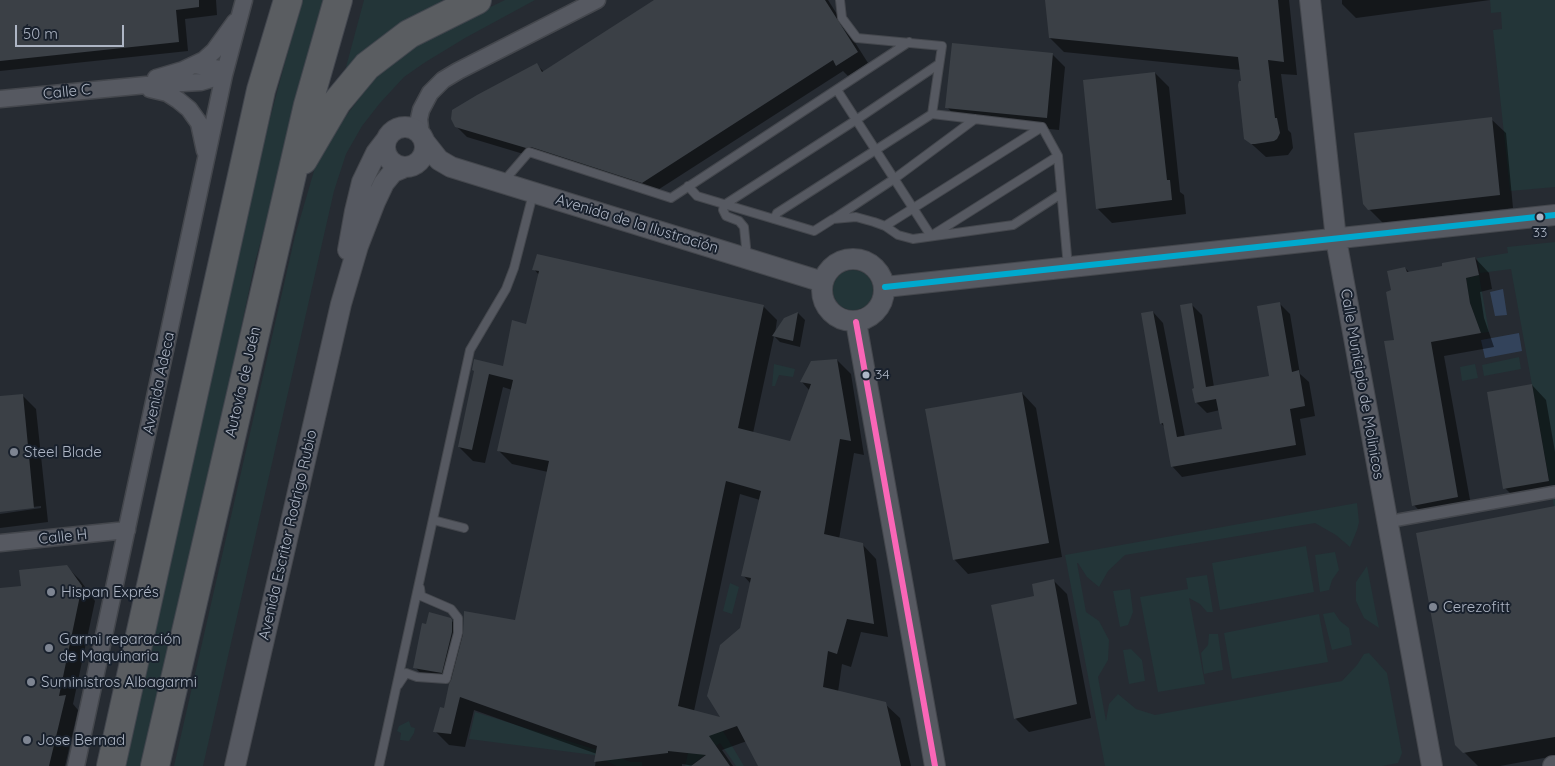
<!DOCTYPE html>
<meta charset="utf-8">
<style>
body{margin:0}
#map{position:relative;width:1555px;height:766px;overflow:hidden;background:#262b32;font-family:Quicksand,sans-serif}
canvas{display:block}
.scale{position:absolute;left:15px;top:25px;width:109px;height:22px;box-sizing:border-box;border:2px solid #aeb6c5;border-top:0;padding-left:6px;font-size:15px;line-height:18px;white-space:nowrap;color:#aeb6c5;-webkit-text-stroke:4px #19212d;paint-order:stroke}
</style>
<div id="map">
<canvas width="1555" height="766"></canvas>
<div class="scale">50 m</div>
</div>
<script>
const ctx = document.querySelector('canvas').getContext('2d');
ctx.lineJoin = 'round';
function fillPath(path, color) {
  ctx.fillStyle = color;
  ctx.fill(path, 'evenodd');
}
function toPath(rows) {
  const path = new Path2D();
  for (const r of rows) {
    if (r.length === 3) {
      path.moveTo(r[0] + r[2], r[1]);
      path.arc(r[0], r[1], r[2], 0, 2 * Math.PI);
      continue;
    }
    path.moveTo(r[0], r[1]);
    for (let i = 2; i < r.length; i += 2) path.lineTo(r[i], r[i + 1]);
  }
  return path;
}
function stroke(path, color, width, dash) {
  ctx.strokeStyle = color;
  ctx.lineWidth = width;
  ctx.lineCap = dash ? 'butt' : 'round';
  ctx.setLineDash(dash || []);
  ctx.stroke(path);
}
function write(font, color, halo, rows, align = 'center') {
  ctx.font = font + ' Quicksand,sans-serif';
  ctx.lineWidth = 4;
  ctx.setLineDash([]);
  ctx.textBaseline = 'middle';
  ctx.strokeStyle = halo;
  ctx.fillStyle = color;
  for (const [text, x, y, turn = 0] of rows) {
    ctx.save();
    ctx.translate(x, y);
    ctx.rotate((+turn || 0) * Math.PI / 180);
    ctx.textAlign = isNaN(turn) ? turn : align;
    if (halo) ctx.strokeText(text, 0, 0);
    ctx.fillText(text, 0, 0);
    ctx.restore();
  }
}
fillPath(toPath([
 [303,0,328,0,255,262,195,547,146,766,122,766,257,167,285,62],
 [364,0,443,0,408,23,342,82],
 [505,0,535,0,465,38,424,63,404,77,380,103,362,126,346,154,334,191,203,766,174,766,295,236,316,164,343,120,373,80,408,50,441,31],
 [1490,0,1555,0,1555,187,1510,191,1493,30,1502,29,1501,12,1491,13],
 [1555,242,1555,512,1511,269,1480,273,1477,258,1508,253,1507,247],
 [853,290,20],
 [1479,275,1489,332,1481,333,1470,303,1466,278],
 [1519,357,1521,369,1484,376,1482,365],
 [774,364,795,369,793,377,779,375,775,386,772,386],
 [1475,364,1478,378,1462,381,1460,367],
 [1357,503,1359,522,1357,530,1350,547,1336,535,1315,523,1125,555,1108,571,1099,587,1087,577,1078,563,1077,563,1086,612,1099,621,1109,640,1108,660,1098,677,1106,721,1109,704,1118,694,1136,709,1155,715,1342,681,1357,665,1364,654,1369,653,1387,673,1402,753,1398,763,1382,766,1105,766,1065,555],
 [1306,546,1314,592,1220,610,1212,563],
 [1335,552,1339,570,1332,580,1329,590,1320,592,1315,555],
 [1367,566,1376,613,1379,628,1364,618,1356,601,1356,582],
 [1207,575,1213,612,1207,612,1200,604,1189,598,1205,684,1158,692,1140,597,1188,589,1186,578],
 [730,583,739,587,732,614,723,611],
 [1130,589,1133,612,1128,625,1120,627,1113,591],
 [1334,612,1340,621,1349,628,1352,645,1332,650,1323,614],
 [1319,614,1328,662,1232,679,1224,633],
 [1209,634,1218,634,1223,670,1204,674,1201,653,1208,645],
 [1131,649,1142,660,1145,681,1129,684,1123,650],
 [475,712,610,754,631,762,642,762,642,766,616,766,594,755,469,739],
 [409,721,411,727,415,728,414,733,409,741,400,740,401,733,397,731,399,726],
 [717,721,744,766,736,766,720,743,691,766,685,766,688,753,708,728]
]), '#233538');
fillPath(toPath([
 [1503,289,1507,315,1495,316,1490,292],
 [1519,333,1522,351,1485,358,1481,340]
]), '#33435b');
fillPath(toPath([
 [0,0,216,0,217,15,185,19,188,51,0,71],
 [657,0,828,0,868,63,848,76,843,71,653,193,467,137,456,126,537,65,544,72],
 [1047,0,1289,0,1297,75,1281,74,1288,130,1291,133,1293,148,1288,155,1266,157,1245,138,1241,70,1064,52,1050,38],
 [1342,0,1490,0,1356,18,1342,4],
 [1052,54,1065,67,1059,130,959,120,947,107],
 [1155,73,1169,87,1180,192,1184,195,1186,214,1112,223,1098,209],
 [1491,119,1506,133,1513,208,1383,223,1369,209],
 [1475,258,1489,273,1492,289,1480,292,1484,318,1494,347,1444,356,1472,511,1428,520,1414,505,1396,342,1392,291,1405,268,1410,273,1443,267],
 [534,269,763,306,777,320,775,334,784,319,798,313,805,320,800,347,780,342,774,336,753,433,790,442,810,391,802,382,837,360,851,374,864,455,854,453,839,539,862,544,876,559,888,637,861,632,851,667,842,664,838,692,885,704,900,718,911,766,760,766,747,741,722,750,733,766,694,766,682,764,682,766,595,766,597,754,474,710,465,747,449,745,435,731,445,709,451,683,425,678,415,667,450,619,465,635,516,621,548,472,512,464,498,450,512,390,503,387,485,463,473,461,459,447,475,372,504,368,527,325,539,275],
 [740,494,760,500,743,575,751,584,722,719,694,711],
 [1191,304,1202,315,1214,387,1271,377,1280,304,1290,314,1300,374,1309,382,1315,416,1300,419,1306,455,1182,477,1172,466,1165,428,1161,423,1153,312,1163,323,1185,437,1223,430,1220,410,1207,413,1196,402],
 [1532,385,1546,400,1555,452,1555,496,1519,502,1505,488],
 [1022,393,1036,408,1062,557,968,574,954,559],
 [22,395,36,409,48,522,0,528,0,514,41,508,41,506,0,511,0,397],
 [1555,509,1555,756,1500,766,1478,766,1457,745],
 [66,566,80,580,95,601,73,704,78,710,65,766,0,766,0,589,22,587],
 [1053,580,1067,594,1091,718,1029,732,1015,718,1036,597]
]), '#0007');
fillPath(toPath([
 [0,0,199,0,199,7,176,10,179,42,0,61],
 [654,0,825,0,858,52,836,66,833,60,642,183,531,147,526,148,455,127,451,119,452,110,477,95,537,63,542,72],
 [1045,0,1278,0,1284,62,1268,60,1275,118,1277,118,1280,133,1277,139,1274,141,1255,144,1251,144,1244,139,1238,85,1239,81,1241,81,1238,57,1049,38],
 [952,43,1053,53,1047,118,945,108],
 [1155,72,1167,180,1170,180,1172,200,1096,209,1083,80],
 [1492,117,1500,195,1368,210,1363,204,1354,133],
 [537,254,764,305,738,428,790,441,811,384,800,382,811,361,837,359,851,441,840,439,824,534,863,543,874,624,847,619,837,654,828,651,823,687,886,702,901,766,758,766,737,726,709,736,730,766,691,766,706,755,668,751,668,753,594,762,597,746,460,697,451,734,433,732,440,707,444,708,449,684,451,680,463,634,464,611,515,620,549,461,497,451,513,380,489,374,472,450,458,447,474,371,472,370,474,359,503,366,512,320,526,324,539,271,532,270],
 [726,481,761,491,741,576,751,578,740,628,720,645,707,696,720,717,678,706],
 [1475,257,1479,275,1466,278,1470,303,1481,333,1431,342,1458,497,1412,506,1384,341,1394,340,1386,292,1391,290,1387,271,1405,267,1407,272,1442,266,1442,263],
 [1280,302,1292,372,1299,370,1305,406,1290,409,1296,445,1171,467,1163,423,1160,424,1141,313,1153,311,1177,437,1222,429,1216,399,1195,403,1192,389,1194,388,1180,305,1192,303,1206,387,1269,376,1257,306],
 [798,312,793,341,772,336,784,318],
 [1532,384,1549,481,1503,489,1487,392],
 [1022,392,1049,543,953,560,925,409],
 [23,394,34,508,0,512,0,396],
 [1555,506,1555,737,1463,753,1455,745,1416,533],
 [67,565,82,586,59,696,66,695,49,766,0,766,0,588,21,586,19,570],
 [1054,579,1077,704,1014,719,991,605,1034,596,1032,584],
 [429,612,451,618,452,620,452,632,442,673,413,668,422,623,426,624]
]), '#3b4046');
const service = toPath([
 [840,0,842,18,857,38,942,46,932,114,1042,127,1058,156,1068,267],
 [837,90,931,236,1058,156],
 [503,182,529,152,671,198,909,42],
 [688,186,697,196,814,231,833,219,856,217,874,222,885,226,898,235,913,239,1013,225,1061,194],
 [835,218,894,179,975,119],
 [774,219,777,213,932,114],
 [885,226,1042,127],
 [747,257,744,227,739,221,726,216,723,210,724,205,856,120,939,64],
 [433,520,464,528],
 [398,685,406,673,417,677,446,679,458,633,458,618,451,609,421,596,420,588],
 [379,766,470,350,506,289,514,268,533,194]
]);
const pedestrian = toPath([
 [1387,522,1555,492]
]);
const minor = toPath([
 [156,78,183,70,204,60,214,51,235,22],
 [150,89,167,93,178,100,189,109,199,123,205,151],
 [0,99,146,85,201,82,224,75,220,69,194,65],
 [421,136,419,119,421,110,430,93,443,80,458,71,597,0],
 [0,543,127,530],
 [76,766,224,75,244,0]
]);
const tertiary = toPath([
 [1310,0,1336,239,1432,766],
 [405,147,20],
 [424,141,439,160,451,167,823,282],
 [348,250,355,211,362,182,376,153,386,140],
 [853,290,31],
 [885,287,1555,215],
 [856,322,935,766],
 [235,766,341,304,358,246,375,202,384,183,393,172,405,167],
 [1553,766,1555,766]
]);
const motorway = toPath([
 [303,160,337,102,367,66,409,34,477,0],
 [111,766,261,90,288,0],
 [155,766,308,105,338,0]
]);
stroke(service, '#44474d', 10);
stroke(pedestrian, '#44474d', 14);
stroke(minor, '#44474d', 19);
stroke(tertiary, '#44474d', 22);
stroke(motorway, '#42464e', 30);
stroke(service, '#565961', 8);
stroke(pedestrian, '#565961', 11);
stroke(minor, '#565961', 16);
stroke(tertiary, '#565961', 20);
stroke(motorway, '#5a5d61', 28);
stroke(toPath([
 [885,287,1555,215]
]), '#00a9ce', 6);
stroke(toPath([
 [856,322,935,766]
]), '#fa66b7', 6);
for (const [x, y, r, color] of [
 [1540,217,4.5,"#aeb6c5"],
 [866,375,4.5,"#aeb6c5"],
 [14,452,5,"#7e8592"],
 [51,592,5,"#7e8592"],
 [1433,607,5,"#7e8592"],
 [49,648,5,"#7e8592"],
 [31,682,5,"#7e8592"],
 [27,740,5,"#7e8592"]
]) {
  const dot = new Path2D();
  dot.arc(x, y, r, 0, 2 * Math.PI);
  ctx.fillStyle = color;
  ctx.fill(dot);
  stroke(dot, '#19212d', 2);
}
write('14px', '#aeb6c5', '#19212d', [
 ["33",1540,233],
 ["34",875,375,"left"]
]);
write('15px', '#aeb6c5', '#19212d', [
 ["Calle C",67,92,-6],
 ["Avenida de la Ilustración",637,224,17],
 ["Autovía de Jaén",243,382,-77],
 ["Avenida Adeca",159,383,-78],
 ["Calle Municipio de Molinicos",1362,384,80],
 ["Avenida Escritor Rodrigo Rubio",288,535,-77],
 ["Calle H",63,537,-6]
]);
write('15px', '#aeb6c5', '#19212d', [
 ["Steel Blade",24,452],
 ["Hispan Exprés",61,592],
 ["Cerezofitt",1443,607],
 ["Garmi reparación",59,639],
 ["de Maquinaria",59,656],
 ["Suministros Albagarmi",41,682],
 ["Jose Bernad",37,740]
], 'left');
</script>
